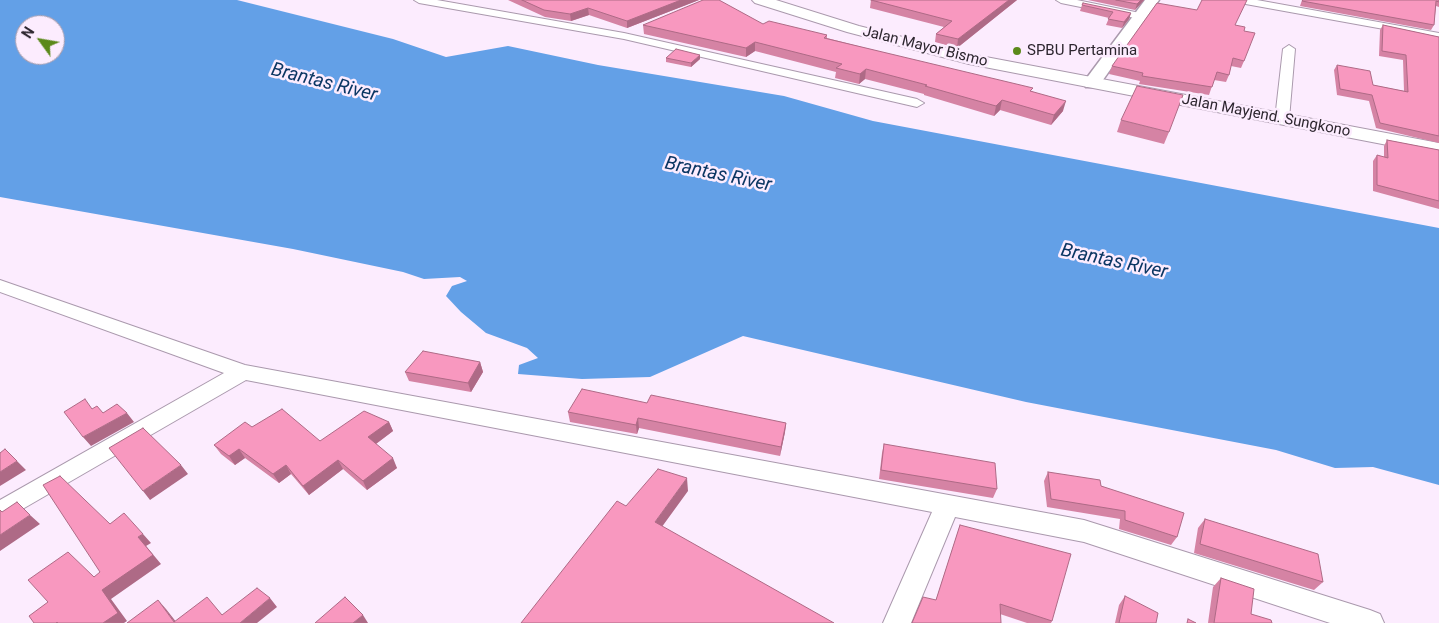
<!DOCTYPE html>
<style>
body{margin:0}
#map{position:relative;width:1439px;height:623px;overflow:hidden;background:#fcecfe;font-family:Roboto,sans-serif}
canvas{display:block}
.north{position:absolute;left:15px;top:15px;width:50px;height:50px;box-sizing:border-box;background:#fcecfe;border:1px solid #a99dab;border-radius:50%;rotate:302deg;font-size:14px;font-weight:700;line-height:20px;text-align:center;color:#2d262f}
.north::after{content:'';display:block;margin:auto;width:18px;height:22px;background:#5b891a;clip-path:polygon(50% 0,100% 100%,50% 72%,0 100%)}
</style>
<div id="map">
<canvas width="1439" height="623"></canvas>
<div class="north">N</div>
</div>
<script>
const ctx = document.querySelector('canvas').getContext('2d');
ctx.lineJoin = 'round';
function fillPath(path, color) {
  ctx.fillStyle = color;
  ctx.fill(path, 'evenodd');
}
function toPath(rows) {
  const path = new Path2D();
  for (const r of rows) {
    path.moveTo(r[0], r[1]);
    for (let i = 2; i < r.length; i += 2) path.lineTo(r[i], r[i + 1]);
  }
  return path;
}
function stroke(path, color, width, dash) {
  ctx.strokeStyle = color;
  ctx.lineWidth = width;
  ctx.lineCap = dash ? 'butt' : 'round';
  ctx.setLineDash(dash || []);
  ctx.stroke(path);
}
function write(font, color, halo, rows, align = 'center') {
  ctx.font = font + ' Roboto,sans-serif';
  ctx.lineWidth = 5;
  ctx.setLineDash([]);
  ctx.textBaseline = 'middle';
  ctx.strokeStyle = halo;
  ctx.fillStyle = color;
  for (const [text, x, y, turn = 0] of rows) {
    ctx.save();
    ctx.translate(x, y);
    ctx.rotate((+turn || 0) * Math.PI / 180);
    ctx.textAlign = isNaN(turn) ? turn : align;
    if (halo) ctx.strokeText(text, 0, 0);
    ctx.fillText(text, 0, 0);
    ctx.restore();
  }
}
fillPath(toPath([
 [0,0,237,0,393,39,446,57,508,46,598,65,784,96,873,121,1439,228,1439,485,1373,467,1335,468,1276,450,1026,402,743,336,650,377,582,379,518,374,519,365,538,358,527,348,486,333,461,312,446,296,452,286,467,281,460,277,424,279,403,272,293,249,0,197],
 [25,25,55,25,55,55,25,55]
]), '#63a0e7');
const street = toPath([
 [414,0,437,0,624,33,917,99,924,103,917,107,624,39,419,3,414,0],
 [1056,0,1077,0,1140,13,1145,16,1140,19,1061,3,1056,0],
 [1235,0,1257,0,1439,33,1439,39,1240,3,1235,0],
 [1289,45,1295,49,1289,119,1282,123,1275,119,1283,49,1289,45],
 [0,280,245,365,1084,520,1370,610,1380,614,1384,623,1330,623,1084,542,955,517,911,623,883,623,932,512,246,380,0,522,0,500,224,373,0,292,0,280]
]);
const secondary = toPath([
 [1145,0,1159,0,1098,87,1086,87,1083,83,1145,0]
]);
const primary = toPath([
 [752,0,776,0,859,26,970,54,1439,143,1439,155,969,64,847,32,755,3,752,0]
]);
stroke(street, '#aa99ad', 2);
stroke(secondary, '#aa99ad', 3);
stroke(primary, '#aa99ad', 2);
fillPath(street, '#fff');
fillPath(secondary, '#fff');
fillPath(primary, '#fff');
fillPath(toPath([
 [508,0,699,0,627,28,589,15,571,21,545,17],
 [871,0,1017,0,957,48,935,42,936,34,944,27,870,8],
 [1088,0,1144,0,1135,10],
 [1302,0,1439,0,1439,7,1436,6,1434,25,1431,30,1300,6],
 [1082,5,1131,13,1129,19,1122,28,1106,25,1109,18,1080,11],
 [1197,10,1235,25,1244,31,1244,61,1241,68,1231,66,1229,75,1226,82,1214,80,1209,95,1139,84,1140,81,1109,74,1112,66],
 [763,24,827,35,827,38,1032,91,1063,111,1051,125,1000,110,994,116,924,95,924,94,865,79,859,84,835,78,836,72,755,51,746,57,644,34,643,25],
 [1383,25,1439,37,1439,143,1376,128,1369,101,1337,95,1334,70,1337,65,1373,85,1404,91,1403,60,1379,56,1380,30],
 [666,58,700,59,691,67,666,62],
 [1121,120,1169,132,1164,144,1117,132],
 [1387,140,1439,150,1439,209,1373,191,1373,161,1377,155,1384,157,1384,146],
 [480,362,483,372,471,392,409,381,405,372],
 [647,403,786,423,785,432,780,456,639,428,637,434,570,422,568,412],
 [389,422,393,431,376,444,397,468,367,490,343,469,309,495,291,474,279,483,245,458,235,465,221,454,214,445,252,427,320,441],
 [884,444,997,489,993,498,879,479,882,453],
 [1048,472,1101,486,1177,537,1171,545,1119,529,1120,519,1047,507,1044,481],
 [1205,519,1323,582,1314,590,1194,553,1198,528],
 [960,525,1052,621,1051,623,1027,623,1000,614,936,600],
 [1221,578,1251,614,1272,623,1208,623,1213,587],
 [1125,596,1156,623,1115,623,1119,605]
]), '#d583a4');
fillPath(toPath([
 [681,0,699,0,627,28,627,21],
 [1009,0,1017,0,957,48,958,39],
 [1141,0,1144,0,1135,10,1137,4],
 [588,8,589,15,571,21,570,14],
 [1131,13,1129,19,1122,28,1124,22],
 [755,42,755,51,746,57,746,48],
 [700,55,700,59,691,67,691,63],
 [866,69,865,79,859,84,860,74],
 [1002,100,1000,110,994,116,996,106],
 [1066,101,1063,111,1051,125,1054,115],
 [480,362,483,372,471,392,468,383],
 [127,413,134,422,91,446,83,437],
 [638,418,639,428,637,434,636,425],
 [389,422,393,431,373,446,368,437],
 [786,423,785,432,780,456,781,447],
 [239,449,245,458,235,465,229,456],
 [393,458,397,468,367,490,363,481],
 [338,460,343,469,309,495,303,486],
 [17,461,26,470,0,486,0,472],
 [181,465,188,474,150,500,143,491],
 [286,465,291,474,279,483,273,474],
 [687,478,688,491,656,535,655,522],
 [30,515,40,524,0,551,0,535],
 [143,534,151,543,146,546,161,564,111,599,127,621,124,623,103,623,102,590,138,537],
 [270,598,277,607,257,623,240,623],
 [158,600,166,609,177,623,175,623],
 [363,615,368,623,353,623]
]), '#ae6a86');
const building = toPath([
 [522,0,681,0,627,21,588,8,570,14,544,10,522,0],
 [703,0,719,0,763,24,769,21,827,35,824,38,1033,88,1030,91,1066,101,1054,115,1002,100,996,106,925,86,927,85,866,69,860,74,836,68,842,64,755,42,746,48,643,25,703,0],
 [871,0,1009,0,958,39,936,34,952,21,871,0],
 [1116,0,1141,0,1137,4,1116,0],
 [1202,0,1247,0,1235,25,1245,27,1244,31,1255,33,1244,61,1233,58,1229,75,1217,72,1212,87,1142,76,1143,73,1112,66,1157,3,1197,10,1202,0],
 [1303,0,1439,0,1439,2,1436,1,1434,25,1302,1,1303,0],
 [1083,3,1131,13,1124,22,1108,19,1113,12,1082,5,1083,3],
 [1383,25,1439,37,1439,136,1380,123,1372,95,1340,89,1337,65,1370,71,1373,85,1408,92,1406,55,1382,51,1383,25],
 [676,49,700,55,691,63,666,58,676,49],
 [1137,86,1183,95,1169,132,1121,120,1137,86],
 [1387,140,1439,150,1439,201,1377,185,1377,155,1388,158,1387,140],
 [423,351,480,362,468,383,405,372,423,351],
 [582,389,647,403,651,395,786,423,781,447,638,418,636,425,568,412,582,389],
 [85,399,92,409,97,406,103,413,117,404,127,413,83,437,64,412,85,399],
 [282,409,320,441,364,411,389,422,368,437,393,458,363,481,338,460,303,486,286,465,273,474,239,449,229,456,214,445,245,422,252,427,282,409],
 [143,428,181,465,143,491,109,448,143,428],
 [884,444,995,463,997,489,881,470,884,444],
 [5,449,17,461,0,472,0,453,5,449],
 [658,469,687,478,655,522,834,623,521,623,617,501,626,506,658,469],
 [1048,472,1100,480,1101,486,1184,513,1177,537,1125,520,1125,511,1051,499,1048,472],
 [60,476,110,524,124,513,143,534,138,537,153,555,102,590,118,613,103,623,58,623,57,622,56,623,34,623,29,616,48,602,28,580,68,552,94,577,100,572,43,485,60,476],
 [17,502,30,515,0,535,0,510,2,512,17,502],
 [1205,519,1318,554,1323,582,1200,544,1205,519],
 [960,525,1071,554,1052,621,1000,604,1001,623,912,623,923,597,936,600,960,525],
 [1221,578,1254,589,1251,614,1271,620,1272,623,1214,623,1221,578],
 [257,588,270,598,240,623,127,623,158,600,174,622,207,597,222,615,257,588],
 [1125,596,1158,613,1156,623,1119,623,1125,596],
 [345,597,363,615,353,623,315,623,345,597],
 [1188,619,1196,623,1187,623,1188,619]
]);
fillPath(building, '#f898bf');
stroke(building, '#ae6a86', 1);
for (const [x, y, r, color] of [
 [1017,51,5,"#5b891a"]
]) {
  const dot = new Path2D();
  dot.arc(x, y, r, 0, 2 * Math.PI);
  ctx.fillStyle = color;
  ctx.fill(dot);
  stroke(dot, '#fcecfe', 2);
}
write('15px', '#2d262f', '#fcecfe', [
 ["Jalan Mayor Bismo",925,47,14],
 ["Jalan Mayjend. Sungkono",1266,116,11]
]);
write('15px', '#2d262f', '#fcecfe', [
 ["SPBU Pertamina",1027,51]
], 'left');
write('italic 19px', '#0b3663', '#fcecfe', [
 ["Brantas River",324,83,14],
 ["Brantas River",718,175,12],
 ["Brantas River",1114,262,12]
]);
</script>
